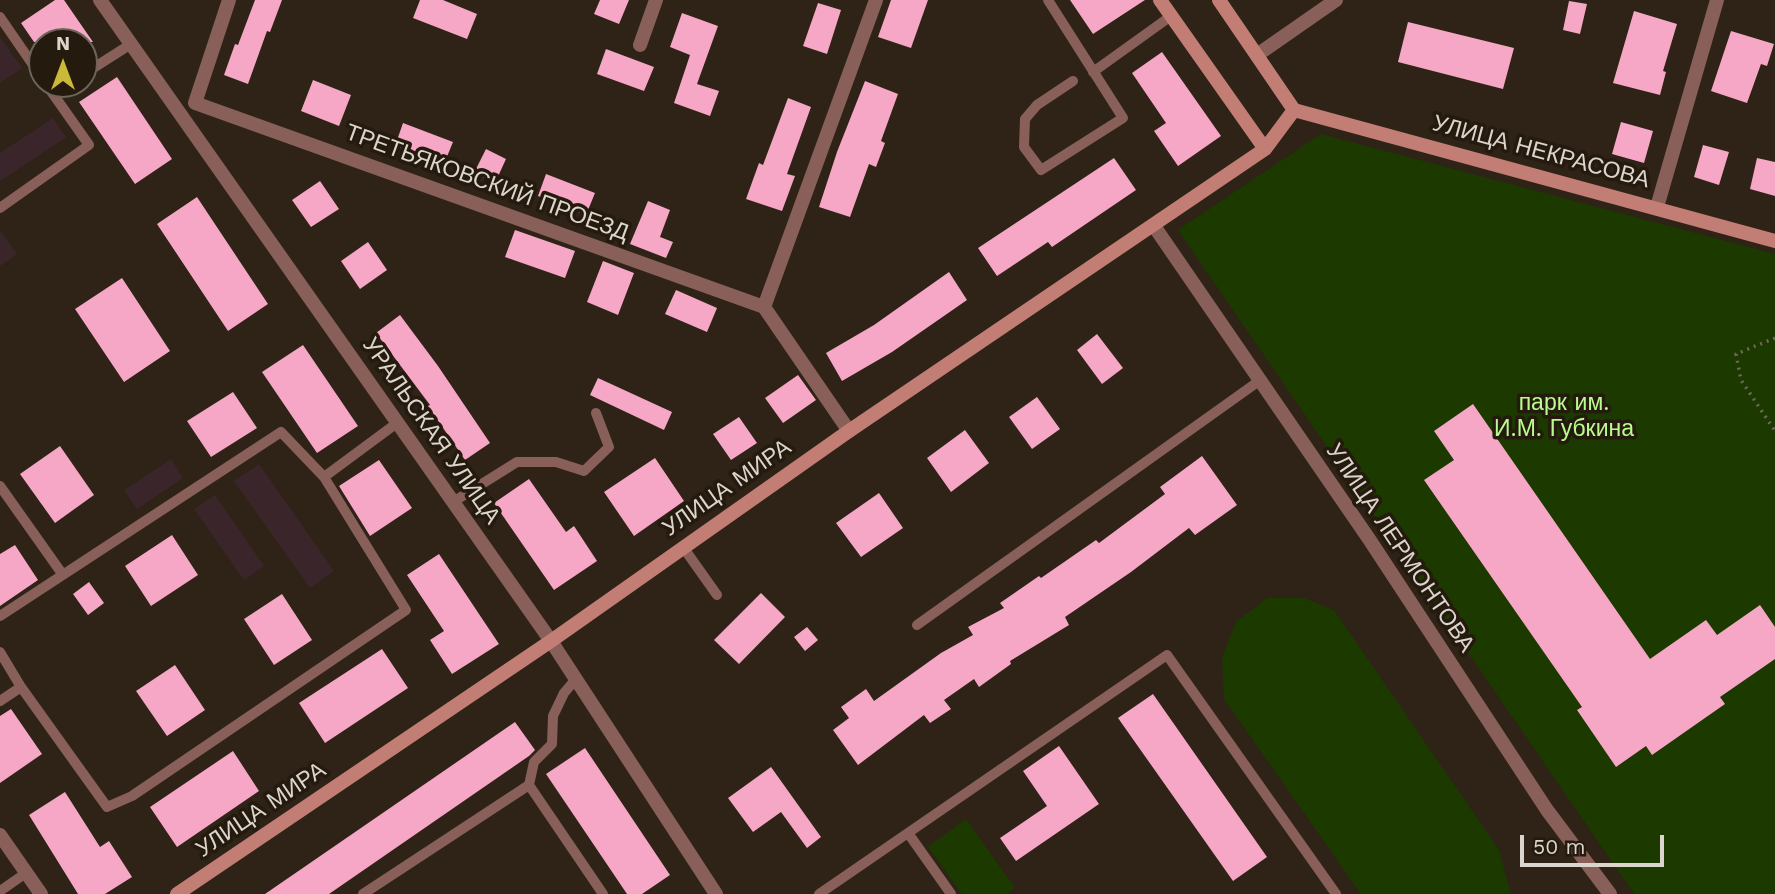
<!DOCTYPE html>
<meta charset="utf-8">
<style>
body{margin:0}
#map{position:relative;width:1775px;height:894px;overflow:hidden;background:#2e2316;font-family:"Work Sans",sans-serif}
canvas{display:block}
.north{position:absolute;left:28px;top:28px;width:70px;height:70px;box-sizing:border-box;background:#241a0d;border:2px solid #6e655a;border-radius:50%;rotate:0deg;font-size:19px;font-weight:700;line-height:28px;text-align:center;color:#dcd5cd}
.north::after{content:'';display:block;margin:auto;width:24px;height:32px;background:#cbba39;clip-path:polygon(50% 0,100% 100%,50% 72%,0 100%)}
.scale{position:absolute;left:1520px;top:835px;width:144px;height:32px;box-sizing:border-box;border:4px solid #dcd5cd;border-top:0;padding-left:9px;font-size:21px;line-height:24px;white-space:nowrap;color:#dcd5cd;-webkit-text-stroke:5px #241a0d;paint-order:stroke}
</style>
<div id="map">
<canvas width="1775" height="894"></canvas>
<div class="north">N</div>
<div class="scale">50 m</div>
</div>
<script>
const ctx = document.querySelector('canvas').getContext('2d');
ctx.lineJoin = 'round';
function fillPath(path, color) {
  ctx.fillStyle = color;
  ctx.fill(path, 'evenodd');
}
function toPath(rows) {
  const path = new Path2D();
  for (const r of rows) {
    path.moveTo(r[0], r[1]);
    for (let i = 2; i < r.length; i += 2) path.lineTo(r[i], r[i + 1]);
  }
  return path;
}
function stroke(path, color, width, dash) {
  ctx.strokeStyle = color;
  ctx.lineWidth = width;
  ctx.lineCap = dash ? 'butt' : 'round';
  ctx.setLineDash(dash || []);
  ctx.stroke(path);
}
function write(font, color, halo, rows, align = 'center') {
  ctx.font = font + ' "Work Sans",sans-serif';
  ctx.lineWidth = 7;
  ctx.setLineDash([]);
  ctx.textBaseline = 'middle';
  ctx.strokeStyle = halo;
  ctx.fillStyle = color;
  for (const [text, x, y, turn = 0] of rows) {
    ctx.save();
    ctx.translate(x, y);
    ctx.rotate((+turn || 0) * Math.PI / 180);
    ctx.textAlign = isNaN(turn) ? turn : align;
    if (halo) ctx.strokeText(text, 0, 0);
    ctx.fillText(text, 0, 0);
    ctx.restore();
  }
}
fillPath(toPath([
 [0,37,22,68,0,83],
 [53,118,66,137,0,181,0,153],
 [1,232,17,254,0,266,0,233],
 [171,459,183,478,137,509,124,490],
 [259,464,334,571,310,588,234,481],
 [215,495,264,566,244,580,194,509]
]), '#3a262a');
fillPath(toPath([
 [1321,134,1775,254,1775,894,1634,894,1178,230],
 [1267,598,1304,598,1334,610,1499,850,1511,894,1361,894,1224,699,1222,657,1236,622],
 [966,819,1015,888,1007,894,962,894,928,847]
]), '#1c3900');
fillPath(toPath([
 [55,0,64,0,93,42,34,42,21,23],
 [255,0,282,0,270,32,267,31,248,84,224,75,235,44,238,45],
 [420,0,443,0,477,14,467,39,413,18],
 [600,0,629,0,619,24,594,14],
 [891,0,928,0,911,48,878,37],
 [1070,0,1145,0,1093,34],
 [1569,1,1587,4,1580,34,1563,30],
 [818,3,841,10,827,54,803,46],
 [1634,11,1677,24,1663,71,1666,72,1660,95,1613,83],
 [682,13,718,26,697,84,719,91,710,116,674,103,690,55,670,47],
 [1408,22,1514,48,1503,89,1398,62],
 [1731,31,1774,44,1767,66,1761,64,1747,103,1711,91],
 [606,49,654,67,644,91,597,74],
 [1162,52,1221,136,1178,166,1154,131,1166,123,1132,73],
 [117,77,172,159,135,184,79,102],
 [313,80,351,95,339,126,301,111],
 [865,81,898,94,881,141,885,143,876,167,869,164,850,217,819,207,837,152],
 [788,98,811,107,787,174,795,176,782,211,746,199,759,163,763,165],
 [1621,122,1653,131,1644,163,1612,154],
 [403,123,453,142,444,164,395,146],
 [1703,145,1729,152,1719,185,1694,177],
 [486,149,506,159,495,183,474,173],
 [1114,158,1136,190,1052,247,1048,242,997,276,978,248],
 [1757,158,1775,162,1775,196,1750,189],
 [546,174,595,193,586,215,538,196],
 [320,181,339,209,311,227,292,200],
 [197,197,268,304,228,331,157,224],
 [648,201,670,210,660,237,673,242,666,258,630,244],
 [515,230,575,251,565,278,505,257],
 [368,242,387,270,360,289,341,261],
 [603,261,634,273,618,315,587,302],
 [949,272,967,300,892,352,842,381,826,353,874,325],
 [122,278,170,351,124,382,75,309],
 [676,290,717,308,707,332,665,314],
 [400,315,438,366,490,443,465,460,428,406,430,405,376,333],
 [1097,334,1123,368,1102,384,1077,350],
 [303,345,358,426,317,453,262,372],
 [798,375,816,400,783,423,765,398],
 [598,378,672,412,664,430,590,395],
 [233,392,257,428,211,457,187,421],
 [1037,397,1060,429,1032,449,1009,417],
 [1473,404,1650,659,1706,620,1717,635,1760,605,1775,627,1775,659,1720,697,1725,704,1652,755,1646,746,1616,767,1577,710,1582,707,1424,480,1454,460,1434,431],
 [739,417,757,443,731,460,713,434],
 [965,430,989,463,951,492,927,458],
 [60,446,94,495,55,523,20,474],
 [1202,456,1237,505,1195,535,1189,528,1131,572,1065,617,1069,625,1010,661,1011,664,979,687,974,679,944,700,951,709,930,723,924,715,858,765,833,730,849,718,841,707,866,689,874,701,941,653,973,635,968,627,1004,608,1000,603,1039,576,1041,578,1096,540,1099,543,1165,494,1160,487],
 [655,458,684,501,634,536,604,492],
 [379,460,412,508,370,536,339,486],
 [529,479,566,532,574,526,597,561,554,590,494,503],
 [879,493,903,528,861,557,836,523],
 [172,535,198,575,151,606,125,566],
 [15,545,38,580,0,606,0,554],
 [439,554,499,644,452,674,430,640,444,631,407,575],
 [89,582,104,603,88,615,73,594],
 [761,593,785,617,739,664,714,640],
 [282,594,312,640,274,665,244,619],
 [807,627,818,640,805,651,794,637],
 [382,649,408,688,325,743,299,703],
 [175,665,205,710,167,736,136,691],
 [1153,694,1267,857,1233,881,1118,718],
 [11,709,42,754,0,783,0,716],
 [515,722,535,750,529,756,329,894,265,894],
 [1059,746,1099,804,1016,861,1000,838,1047,806,1023,771],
 [585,748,670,875,642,894,627,894,546,774],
 [233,751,259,791,177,847,150,807],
 [771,767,821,837,807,848,781,812,753,832,728,798],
 [65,792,100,847,109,841,132,877,105,894,78,894,29,815]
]), '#f6a7c5');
stroke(toPath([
 [1775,338,1736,354,1741,380,1775,431]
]), '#71675c', 3.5, [2, 5]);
stroke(toPath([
 [1048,0,1123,118,1041,170,1024,147,1025,119,1037,105,1073,81],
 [0,17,42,78],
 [1093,72,1171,16],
 [84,74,131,44],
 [53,94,68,84],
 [0,208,89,145,46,84],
 [0,486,63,575],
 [453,502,517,462,556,462,584,471,609,447,596,413],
 [683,547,717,595],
 [0,616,281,432,324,477],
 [917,625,1259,381],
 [0,652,21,687],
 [0,701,21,687,107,807,132,796,406,610,324,477,397,423],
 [529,785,534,762,552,744,553,716,564,693,576,679],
 [908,833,951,894],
 [0,891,26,873],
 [363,894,529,785,603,894],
 [819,894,1167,655,1336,894]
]), '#895f59', 10);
stroke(toPath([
 [100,0,551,641,716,894],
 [229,0,195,103,764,307],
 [640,45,656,0],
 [1257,55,1336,0],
 [1657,207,1717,0],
 [1154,226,1369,539,1547,810,1610,894],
 [764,307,876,0],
 [764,307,849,431],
 [0,835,41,894]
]), '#895f59', 14);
stroke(toPath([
 [1160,0,1265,149],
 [1219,0,1294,110],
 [1294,110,1775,241],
 [177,894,551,641,849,431,1265,149,1294,110]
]), '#c27e75', 14);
write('23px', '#dcd5cd', '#241a0d', [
 ["УЛИЦА НЕКРАСОВА",1541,152,15],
 ["ТРЕТЬЯКОВСКИЙ ПРОЕЗД",487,183,20],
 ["УРАЛЬСКАЯ УЛИЦА",431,431,55],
 ["УЛИЦА МИРА",727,488,-35],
 ["УЛИЦА ЛЕРМОНТОВА",1400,548,56],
 ["УЛИЦА МИРА",261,810,-34]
]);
write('23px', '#b9fb8c', '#241a0d', [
 ["парк им.",1564,403],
 ["И.М. Губкина",1564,429]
]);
</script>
